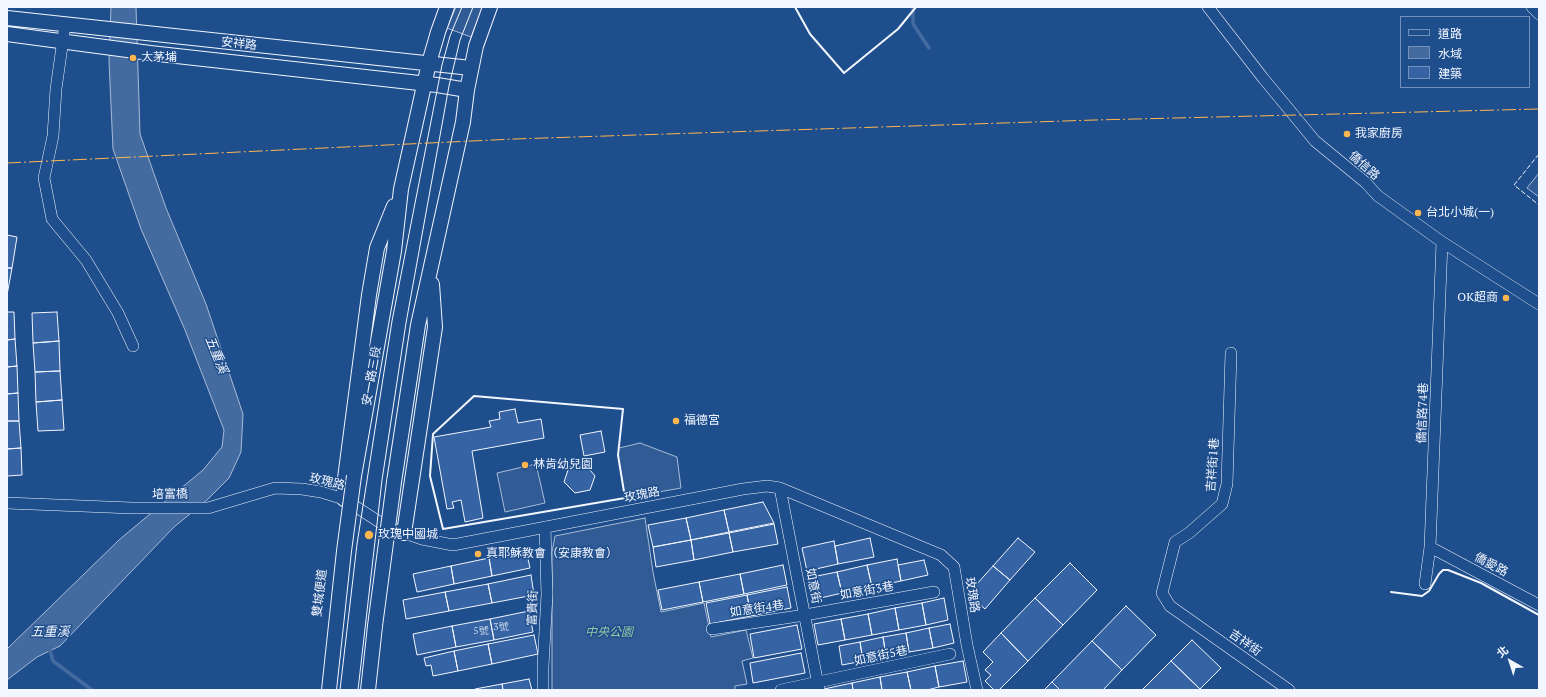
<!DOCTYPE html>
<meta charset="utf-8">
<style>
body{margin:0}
#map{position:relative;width:1546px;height:697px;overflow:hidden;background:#1f4e8c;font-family:"PT Serif","Noto Sans TC",serif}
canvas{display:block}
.frame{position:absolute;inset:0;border:8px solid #f2f6ff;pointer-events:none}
.legend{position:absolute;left:1400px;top:16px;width:130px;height:72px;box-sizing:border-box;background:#1f4e8c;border:1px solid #7391ba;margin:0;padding:5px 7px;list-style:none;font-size:12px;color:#f2f6ff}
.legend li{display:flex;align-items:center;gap:8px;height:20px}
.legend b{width:20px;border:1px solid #7391ba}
.north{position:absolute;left:1490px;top:641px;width:40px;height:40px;-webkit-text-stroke:3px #1f4e8c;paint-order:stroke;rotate:321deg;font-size:11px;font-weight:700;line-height:16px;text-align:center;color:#f2f6ff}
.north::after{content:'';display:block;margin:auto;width:14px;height:18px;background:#f2f6ff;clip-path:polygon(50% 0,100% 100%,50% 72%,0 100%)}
</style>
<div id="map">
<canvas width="1546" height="697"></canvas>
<div class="frame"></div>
<ul class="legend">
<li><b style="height:5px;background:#1f4e8c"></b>道路</li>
<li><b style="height:11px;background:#446ba0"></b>水域</li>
<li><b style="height:11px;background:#3563a3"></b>建築</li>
</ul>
<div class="north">北</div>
</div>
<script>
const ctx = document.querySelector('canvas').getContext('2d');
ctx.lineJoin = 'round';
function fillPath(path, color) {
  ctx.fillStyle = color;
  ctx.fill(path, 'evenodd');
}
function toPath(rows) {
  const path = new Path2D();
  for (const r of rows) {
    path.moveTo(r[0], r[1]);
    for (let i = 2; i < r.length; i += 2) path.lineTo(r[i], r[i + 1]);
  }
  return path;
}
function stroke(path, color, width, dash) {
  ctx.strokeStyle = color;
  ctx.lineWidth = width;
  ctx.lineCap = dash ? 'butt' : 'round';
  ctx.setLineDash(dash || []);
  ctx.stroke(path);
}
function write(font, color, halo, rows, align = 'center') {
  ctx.font = font + ' "PT Serif","Noto Sans TC",serif';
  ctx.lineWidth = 3;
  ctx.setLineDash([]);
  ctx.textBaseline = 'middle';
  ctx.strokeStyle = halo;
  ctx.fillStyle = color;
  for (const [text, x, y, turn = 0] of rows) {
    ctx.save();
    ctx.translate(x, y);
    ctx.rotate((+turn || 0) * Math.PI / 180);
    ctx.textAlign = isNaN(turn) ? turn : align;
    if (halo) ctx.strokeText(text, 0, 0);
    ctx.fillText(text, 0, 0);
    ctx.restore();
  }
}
const built = toPath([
 [456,7,483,7,471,37,447,28,456,7],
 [1539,173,1539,197,1527,188,1539,173],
 [640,443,677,457,681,488,625,498,618,455,619,448,640,443],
 [536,464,545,503,505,512,497,473,536,464],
 [645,518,653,572,661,612,704,603,711,637,746,630,753,658,742,661,747,684,735,686,735,690,552,690,552,552,555,536,645,518]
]);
fillPath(built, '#305b95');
stroke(built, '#a8bbd7', 1);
const water = toPath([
 [111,7,136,7,140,134,166,208,206,304,243,414,241,452,229,478,207,500,174,527,60,646,37,657,7,680,7,649,120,539,203,470,222,447,224,430,185,330,141,229,113,149,109,61,111,7]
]);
fillPath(water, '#446ba0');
stroke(water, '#a8bbd7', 1);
stroke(toPath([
 [913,7,913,24,929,48],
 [49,647,53,661,92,690]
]), '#446ba0', 3.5);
const building = toPath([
 [7,235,17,237,12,268,7,268,7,235],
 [7,268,12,268,7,295,7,268],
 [7,312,14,312,15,339,7,340,7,312],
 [57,312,59,341,33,343,32,313,57,312],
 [15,339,17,366,7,367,7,340,15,339],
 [59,341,60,371,35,372,33,343,59,341],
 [17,366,18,393,7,394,7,367,17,366],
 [60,371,62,400,36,402,35,372,60,371],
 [18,393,19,421,7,421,7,394,18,393],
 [62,400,64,430,38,431,36,402,62,400],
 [515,409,518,423,541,419,544,438,472,451,483,518,465,522,461,500,452,502,454,508,447,509,434,437,491,427,489,421,500,419,499,412,515,409],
 [7,421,19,421,21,448,7,449,7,421],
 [601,431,605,452,584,456,580,435,601,431],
 [21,448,22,475,7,476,7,449,21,448],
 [585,464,595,476,590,490,575,493,564,482,569,467,585,464],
 [763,502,774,523,729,532,724,510,763,502],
 [724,510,729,532,691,540,686,518,724,510],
 [686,518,691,540,653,547,648,525,686,518],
 [774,524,778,544,733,552,729,533,774,524],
 [729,533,733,552,694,560,691,540,729,533],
 [870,538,874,557,838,564,835,546,870,538],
 [1018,538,1035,552,1010,580,993,566,1018,538],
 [691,540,694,560,656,567,653,547,691,540],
 [834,541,838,564,807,571,802,548,834,541],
 [526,550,530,568,492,576,489,558,526,550],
 [489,558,492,576,454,584,451,566,489,558],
 [897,559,901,581,872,587,867,565,897,559],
 [924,560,928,575,901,581,898,565,924,560],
 [1070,563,1097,590,1063,625,1035,598,1070,563],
 [783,565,787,585,744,594,740,574,783,565],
 [867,565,872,587,842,593,837,572,867,565],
 [451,566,454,584,417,592,413,574,451,566],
 [993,566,1010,580,985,609,968,594,993,566],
 [837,572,842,593,812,600,807,578,837,572],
 [740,574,744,594,703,602,699,582,740,574],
 [531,575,534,595,492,603,488,584,531,575],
 [699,582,703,602,662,610,658,590,699,582],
 [488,584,492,603,449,611,445,592,488,584],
 [787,587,791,608,751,616,747,595,787,587],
 [445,592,449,611,406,619,403,600,445,592],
 [747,595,751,616,710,624,706,603,747,595],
 [944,598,948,620,926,625,922,603,944,598],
 [1035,598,1063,625,1028,661,1001,633,1035,598],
 [922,603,926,625,899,630,895,608,922,603],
 [1126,606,1156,635,1122,670,1092,641,1126,606],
 [895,608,899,630,872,635,868,614,895,608],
 [529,611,533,632,494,640,490,619,529,611],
 [868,614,872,635,845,640,841,619,868,614],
 [490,619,494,640,456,647,452,626,490,619],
 [841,619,845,640,818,645,814,624,841,619],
 [950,624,954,643,933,648,929,628,950,624],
 [797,625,802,649,754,658,750,634,797,625],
 [452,626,456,647,417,655,413,634,452,626],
 [929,628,933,648,909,652,906,633,929,628],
 [906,633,909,652,886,656,883,637,906,633],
 [1001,633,1028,661,999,690,994,690,985,681,991,675,985,670,993,662,983,652,1001,633],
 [534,635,538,654,492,664,488,644,534,635],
 [883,637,886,656,863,661,860,642,883,637],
 [1192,640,1221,668,1200,689,1171,661,1192,640],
 [1092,641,1122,670,1103,690,1060,690,1052,682,1092,641],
 [860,642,863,661,842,665,839,646,860,642],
 [488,644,492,664,458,671,454,651,488,644],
 [454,651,458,671,433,676,431,665,426,666,424,658,454,651],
 [801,653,805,673,753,683,750,663,801,653],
 [963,661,967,682,939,687,935,666,963,661],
 [1171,661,1200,689,1199,690,1142,690,1171,661],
 [935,666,939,687,927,690,911,690,907,672,935,666],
 [907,672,911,690,882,690,880,677,907,672],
 [880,677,882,690,853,690,852,683,880,677],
 [529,679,532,690,503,690,502,684,529,679],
 [1052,682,1060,690,1044,690,1052,682],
 [852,683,853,690,824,690,824,689,852,683],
 [502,684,503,690,475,690,475,689,502,684]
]);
fillPath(building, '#3563a3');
stroke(building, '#f2f6ff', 1);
const minor = toPath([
 [1208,7,1263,78,1315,141,1365,182,1378,196,1442,242,1539,304],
 [1532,7,1539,14],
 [65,25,56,89,53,136,44,178,52,219,86,260,118,313,133,346],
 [1231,353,1227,484,1222,504,1189,533,1175,542,1162,593,1170,606,1289,690],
 [780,488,819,690],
 [7,503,132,508,208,508,275,488,302,489,321,492,344,499,387,527,422,539,453,545,743,489,767,486,780,488,941,555,954,567,967,645,977,690],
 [1430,547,1539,605],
 [1425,584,1430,547,1442,242],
 [712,629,805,615,934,592],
 [543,690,543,667,547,594,545,527],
 [781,690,950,654]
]);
const tertiary = toPath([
 [7,18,471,68],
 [7,34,150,53,437,85,467,90],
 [354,476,394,251,401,189,429,63,438,32,447,7],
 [394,482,418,325,463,122,467,90,476,46,490,7],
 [344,499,344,486,369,295,377,248,394,206],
 [404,533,435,327,432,284],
 [368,690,375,626]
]);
stroke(minor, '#f2f6ff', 12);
stroke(tertiary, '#f2f6ff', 16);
stroke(minor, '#1f4e8c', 11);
stroke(tertiary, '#1f4e8c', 14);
stroke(toPath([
 [340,690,357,544,392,321,442,65,450,36,462,7],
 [358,690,382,480,406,323,449,86,460,40,473,7]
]), '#f2f6ff', 1);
const tertiaryBridge = toPath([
 [375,626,394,482],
 [329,690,344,551,354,476]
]);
stroke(tertiaryBridge, '#f2f6ff', 16, []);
stroke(tertiaryBridge, '#1f4e8c', 14);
stroke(toPath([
 [1539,154,1514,185,1539,205]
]), '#f2f6ff', 1, [5, 2]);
stroke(toPath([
 [795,7,810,34,844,73,898,29,916,7],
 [474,396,623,409,618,455,625,498,443,529,430,476,433,434,474,396],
 [1391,592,1422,596,1429,591,1439,574,1443,570,1448,570,1481,583,1539,615]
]), '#f2f6ff', 2);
stroke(toPath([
 [7,163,514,139,1095,120,1539,109]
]), '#ffb74d', 1, [14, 3, 2, 3]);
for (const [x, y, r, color] of [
 [133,58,4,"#ffb74d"],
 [1347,134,4,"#ffb74d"],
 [1418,213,4,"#ffb74d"],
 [1506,298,4,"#ffb74d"],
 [676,421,4,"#ffb74d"],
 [525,465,4,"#ffb74d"],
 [369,535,5,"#ffb74d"],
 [478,554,4,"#ffb74d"]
]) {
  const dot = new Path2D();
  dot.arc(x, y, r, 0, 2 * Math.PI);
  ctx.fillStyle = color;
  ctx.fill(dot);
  stroke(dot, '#1f4e8c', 1.5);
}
write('10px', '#c3d1e8', null, [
 ["3號",501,627],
 ["5號",481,631]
]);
write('12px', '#f2f6ff', '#1f4e8c', [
 ["安祥路",239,44,6],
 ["僑信路",1364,166,42],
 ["安一路三段",372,376,-80],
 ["僑信路74巷",1423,413,-88],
 ["吉祥街1巷",1213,465,-86],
 ["玫瑰路",327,482,14],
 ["培富橋",170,495],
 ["玫瑰路",642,495,-11],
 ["僑愛路",1491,565,28],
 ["如意街",813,586,79],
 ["如意街3巷",867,591,-10],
 ["雙城便道",320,593,-83],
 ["玫瑰路",972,595,81],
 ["富貴街",533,608,-88],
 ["如意街4巷",757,609,-8],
 ["吉祥街",1245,643,35],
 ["如意街5巷",881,656,-12]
]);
write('12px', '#f2f6ff', '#1f4e8c', [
 ["大茅埔",141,58],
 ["我家廚房",1355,134],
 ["台北小城(一)",1426,213],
 ["OK超商",1498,298,"right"],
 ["福德宮",684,421],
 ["林肯幼兒園",533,465],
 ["玫瑰中國城",378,535],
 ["真耶穌教會（安康教會）",486,554]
], 'left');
write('italic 12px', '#97c8a6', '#1f4e8c', [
 ["中央公園",609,633]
]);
write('italic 13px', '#f2f6ff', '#1f4e8c', [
 ["五重溪",216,355,68],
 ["五重溪",50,632]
]);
</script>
